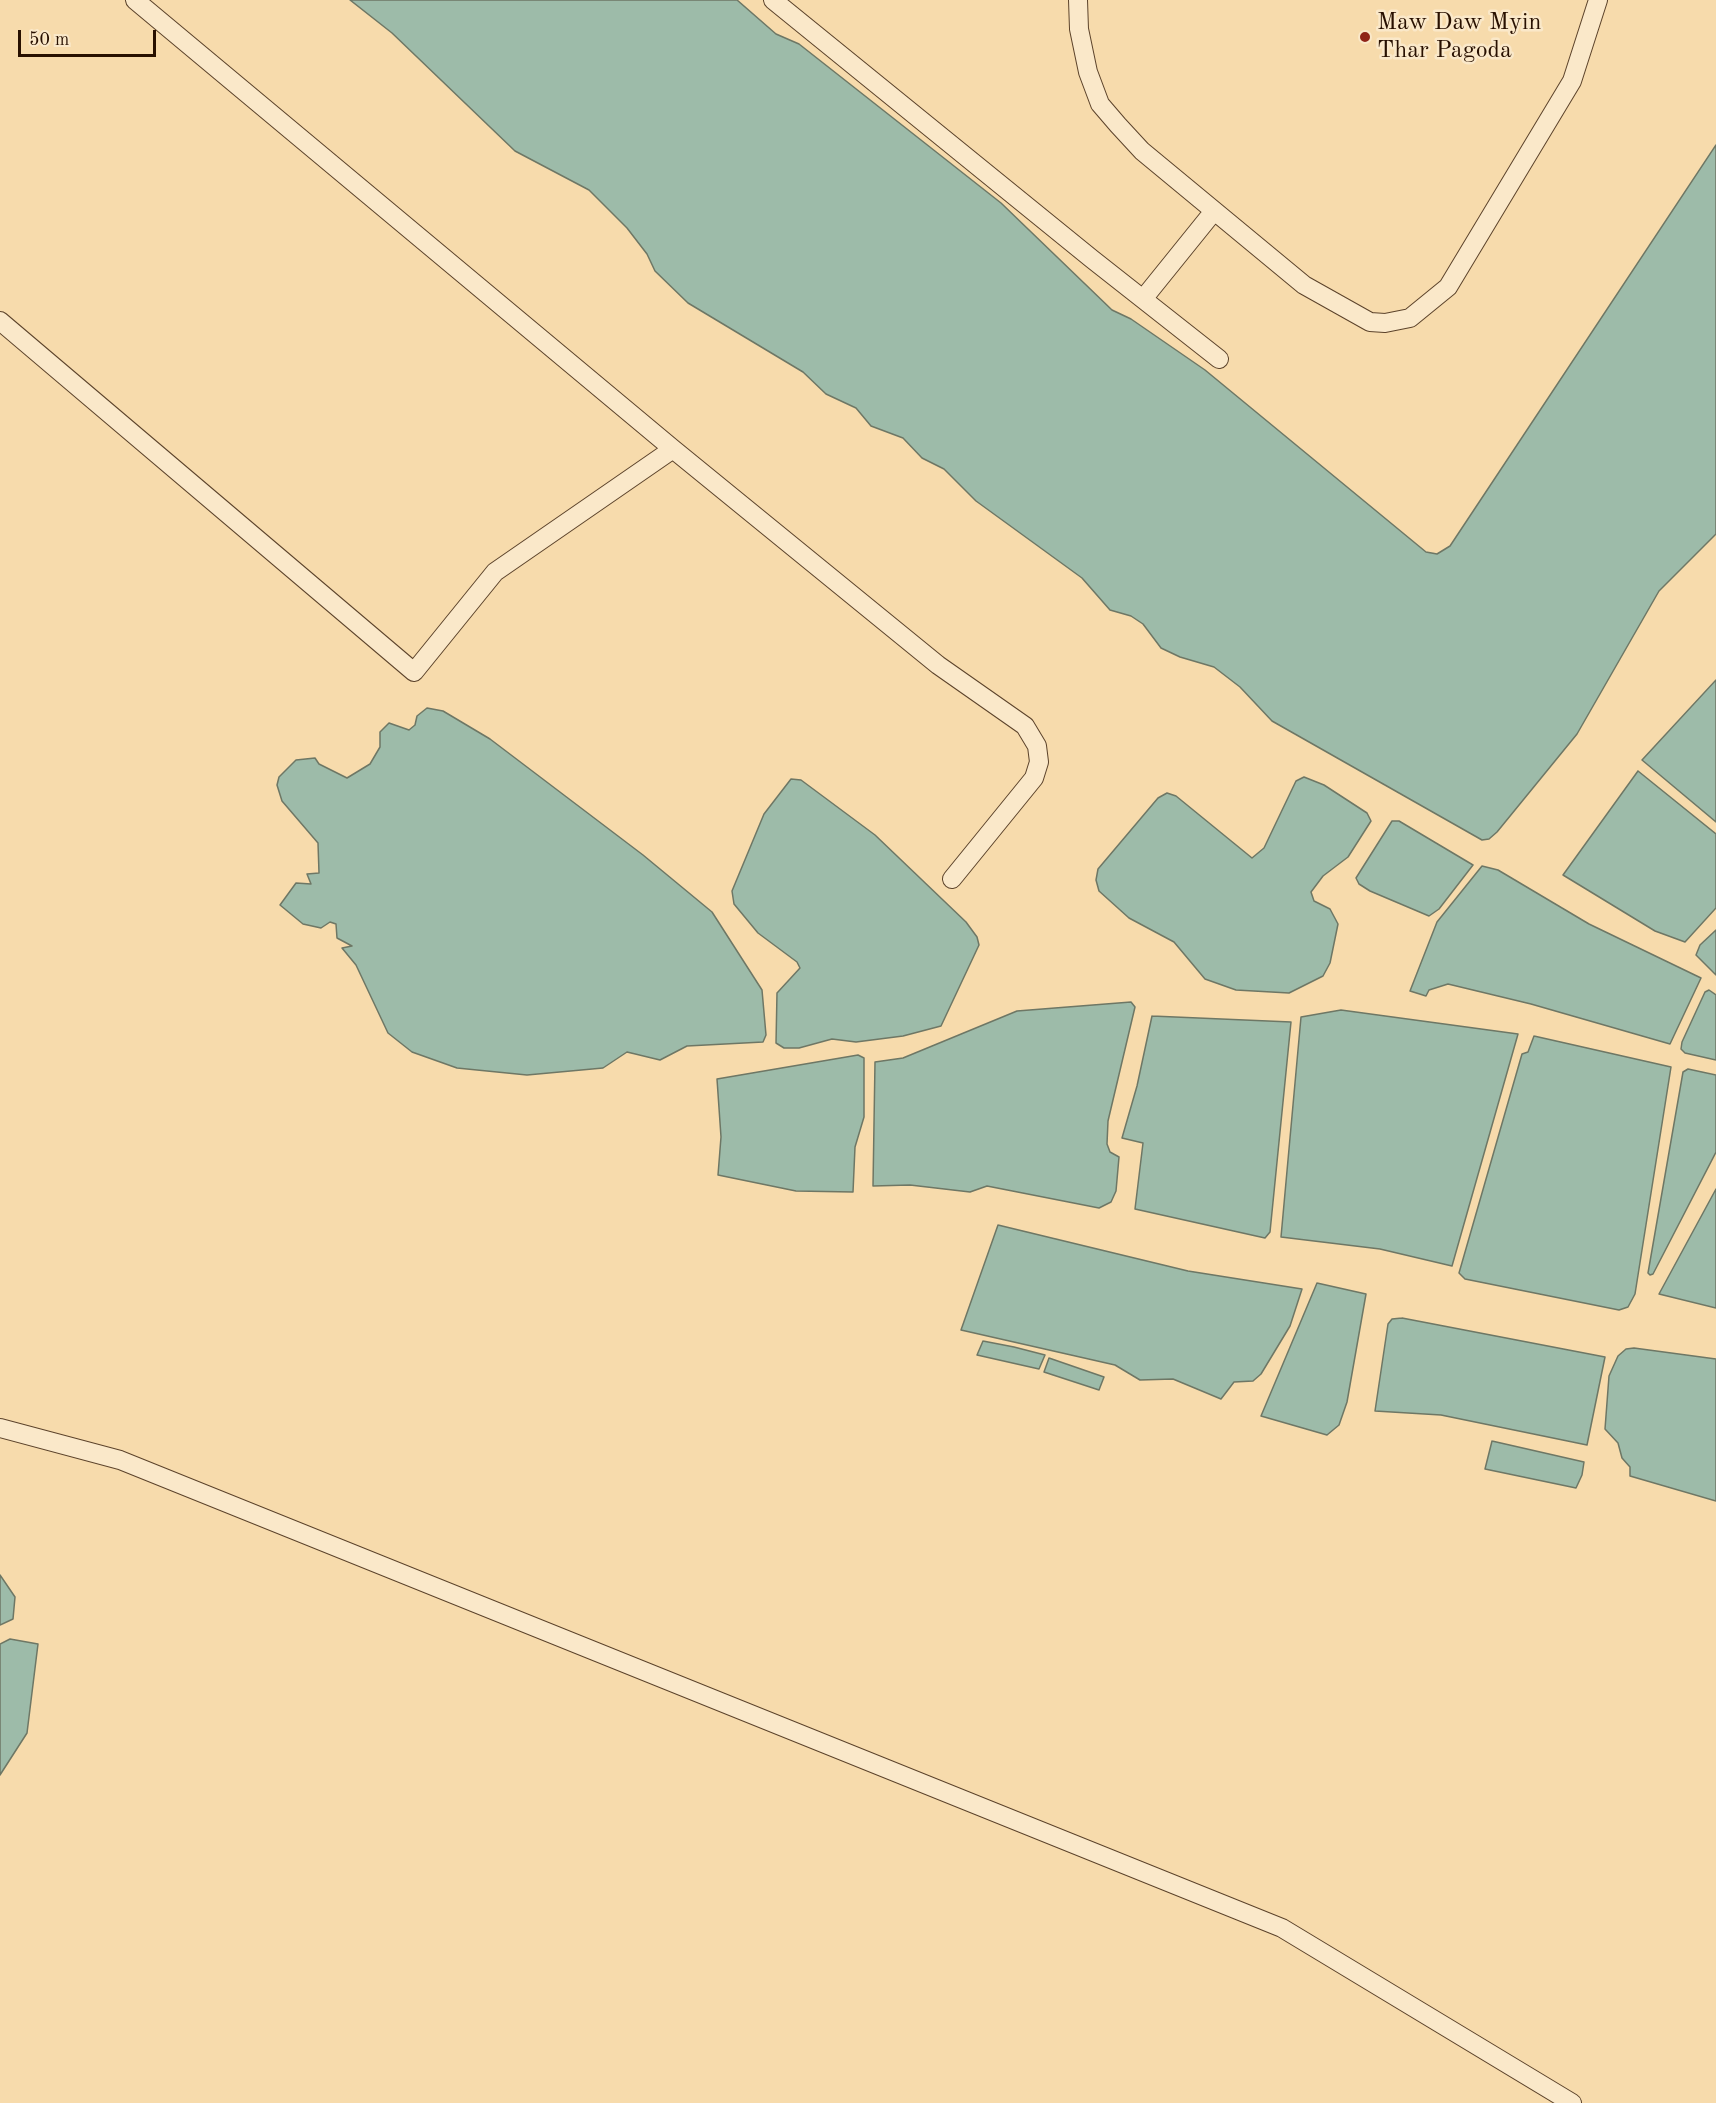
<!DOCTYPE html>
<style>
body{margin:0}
#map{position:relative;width:1716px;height:2103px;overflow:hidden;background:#f7dbac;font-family:"Old Standard TT",serif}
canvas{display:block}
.scale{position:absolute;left:18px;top:30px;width:138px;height:27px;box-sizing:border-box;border:3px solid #281000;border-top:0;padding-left:8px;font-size:18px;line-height:21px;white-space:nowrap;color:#281000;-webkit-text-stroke:4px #fae8c9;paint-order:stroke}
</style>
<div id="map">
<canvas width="1716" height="2103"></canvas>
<div class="scale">50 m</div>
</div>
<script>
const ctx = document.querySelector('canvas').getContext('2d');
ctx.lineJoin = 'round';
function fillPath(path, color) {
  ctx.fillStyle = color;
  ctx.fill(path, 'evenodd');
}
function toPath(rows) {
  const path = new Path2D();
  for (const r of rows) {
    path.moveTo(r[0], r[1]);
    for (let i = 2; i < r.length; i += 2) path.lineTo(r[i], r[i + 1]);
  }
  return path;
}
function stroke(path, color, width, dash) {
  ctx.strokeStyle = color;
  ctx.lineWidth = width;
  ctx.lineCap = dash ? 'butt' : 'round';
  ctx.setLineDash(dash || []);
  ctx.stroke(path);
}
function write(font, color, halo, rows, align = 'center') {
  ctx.font = font + ' "Old Standard TT",serif';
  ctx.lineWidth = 5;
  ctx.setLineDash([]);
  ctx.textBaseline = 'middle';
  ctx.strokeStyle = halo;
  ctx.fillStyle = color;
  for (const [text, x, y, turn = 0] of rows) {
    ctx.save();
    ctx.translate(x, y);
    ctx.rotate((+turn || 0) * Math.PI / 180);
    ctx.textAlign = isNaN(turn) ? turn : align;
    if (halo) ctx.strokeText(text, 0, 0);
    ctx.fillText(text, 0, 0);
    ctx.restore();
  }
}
const water = toPath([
 [350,0,737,0,776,34,799,44,1001,203,1112,310,1131,319,1205,370,1426,552,1437,554,1450,546,1716,145,1716,534,1659,591,1577,734,1497,832,1489,839,1482,840,1272,721,1240,687,1214,667,1180,657,1161,648,1143,624,1131,616,1110,610,1082,578,976,501,944,469,922,458,903,438,871,426,856,408,826,394,803,372,688,303,655,271,647,254,627,228,589,190,515,151,392,33,350,0],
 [1716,680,1716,822,1642,760,1716,680],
 [427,708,443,711,490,739,643,855,712,912,762,990,766,1035,763,1042,687,1046,660,1060,627,1052,603,1068,527,1075,457,1068,412,1052,388,1033,356,965,342,948,352,946,337,938,336,924,330,922,321,928,303,924,280,905,296,883,311,884,307,874,319,873,318,843,282,801,277,785,279,777,296,760,315,758,319,764,347,778,370,764,380,747,380,732,389,723,409,730,415,725,417,716,427,708],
 [1638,771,1716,834,1716,908,1685,942,1655,931,1563,875,1638,771],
 [1304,777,1324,785,1367,813,1371,821,1348,857,1323,876,1311,892,1314,901,1330,909,1338,924,1330,963,1323,976,1289,993,1236,990,1205,979,1174,942,1129,918,1099,891,1096,880,1098,869,1158,798,1167,793,1176,796,1252,858,1264,848,1296,781,1304,777],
 [791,779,801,780,875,835,966,922,977,937,979,945,941,1026,903,1036,856,1042,832,1039,799,1048,784,1048,776,1043,777,993,800,968,797,962,758,933,734,904,732,891,764,814,791,779],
 [1392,821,1399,821,1473,865,1439,909,1429,916,1370,891,1359,884,1356,878,1392,821],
 [1482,866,1498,870,1589,924,1701,978,1670,1044,1531,1004,1448,984,1429,990,1426,996,1410,991,1437,922,1482,866],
 [1716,930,1716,975,1696,955,1700,945,1716,930],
 [1709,990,1716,995,1716,1060,1685,1053,1681,1049,1682,1042,1705,992,1709,990],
 [1131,1002,1135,1007,1108,1121,1107,1144,1110,1152,1119,1157,1116,1191,1111,1202,1099,1208,987,1186,970,1192,910,1185,873,1186,875,1062,903,1058,1017,1011,1131,1002],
 [1341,1010,1518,1034,1452,1266,1380,1249,1281,1237,1301,1017,1341,1010],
 [1152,1016,1291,1022,1270,1232,1265,1238,1135,1209,1143,1143,1122,1138,1137,1086,1152,1016],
 [1534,1036,1671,1067,1635,1294,1628,1307,1619,1310,1465,1279,1459,1273,1522,1054,1528,1052,1534,1036],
 [858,1055,864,1058,864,1117,855,1147,853,1192,796,1191,718,1175,721,1137,717,1079,858,1055],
 [1688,1069,1716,1075,1716,1152,1653,1274,1650,1275,1648,1273,1683,1072,1688,1069],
 [1716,1189,1716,1308,1659,1294,1716,1189],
 [998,1225,1188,1271,1302,1289,1290,1326,1261,1374,1253,1381,1234,1382,1221,1399,1173,1379,1140,1380,1115,1365,961,1330,998,1225],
 [1317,1283,1366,1294,1347,1402,1339,1425,1327,1435,1261,1416,1317,1283],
 [1402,1318,1605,1357,1587,1445,1441,1415,1375,1411,1388,1324,1392,1319,1402,1318],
 [983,1341,1014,1347,1045,1355,1039,1369,977,1355,983,1341],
 [1634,1348,1716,1359,1716,1501,1630,1476,1630,1467,1622,1458,1618,1443,1605,1429,1609,1376,1618,1356,1626,1349,1634,1348],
 [1049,1358,1104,1377,1099,1390,1044,1372,1049,1358],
 [1492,1441,1584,1462,1582,1475,1576,1488,1485,1469,1492,1441],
 [0,1575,15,1597,13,1619,0,1625,0,1575],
 [10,1639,38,1644,27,1733,0,1775,0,1644,10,1639]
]);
fillPath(water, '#9dbba9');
stroke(water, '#6e7765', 1.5);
const minor = toPath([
 [135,0,673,449,938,665,1025,726,1037,746,1039,762,1034,778,952,879],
 [773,0,1092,259,1219,359],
 [1078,0,1079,29,1088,72,1100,104,1118,125,1142,151,1304,285,1370,322,1385,323,1410,318,1448,287,1572,81,1598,0],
 [1143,299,1214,211],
 [0,321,414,672,495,572,673,449],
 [0,1428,120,1460,1282,1928,1572,2103]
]);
stroke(minor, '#5c432b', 20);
stroke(minor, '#fae8c9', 18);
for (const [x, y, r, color] of [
 [1365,37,6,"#8f2418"]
]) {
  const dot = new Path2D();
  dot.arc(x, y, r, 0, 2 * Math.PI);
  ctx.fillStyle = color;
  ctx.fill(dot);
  stroke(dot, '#fae8c9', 2);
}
write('24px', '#281000', '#fae8c9', [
 ["Maw Daw Myin",1377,23],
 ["Thar Pagoda",1377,51]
], 'left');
</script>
